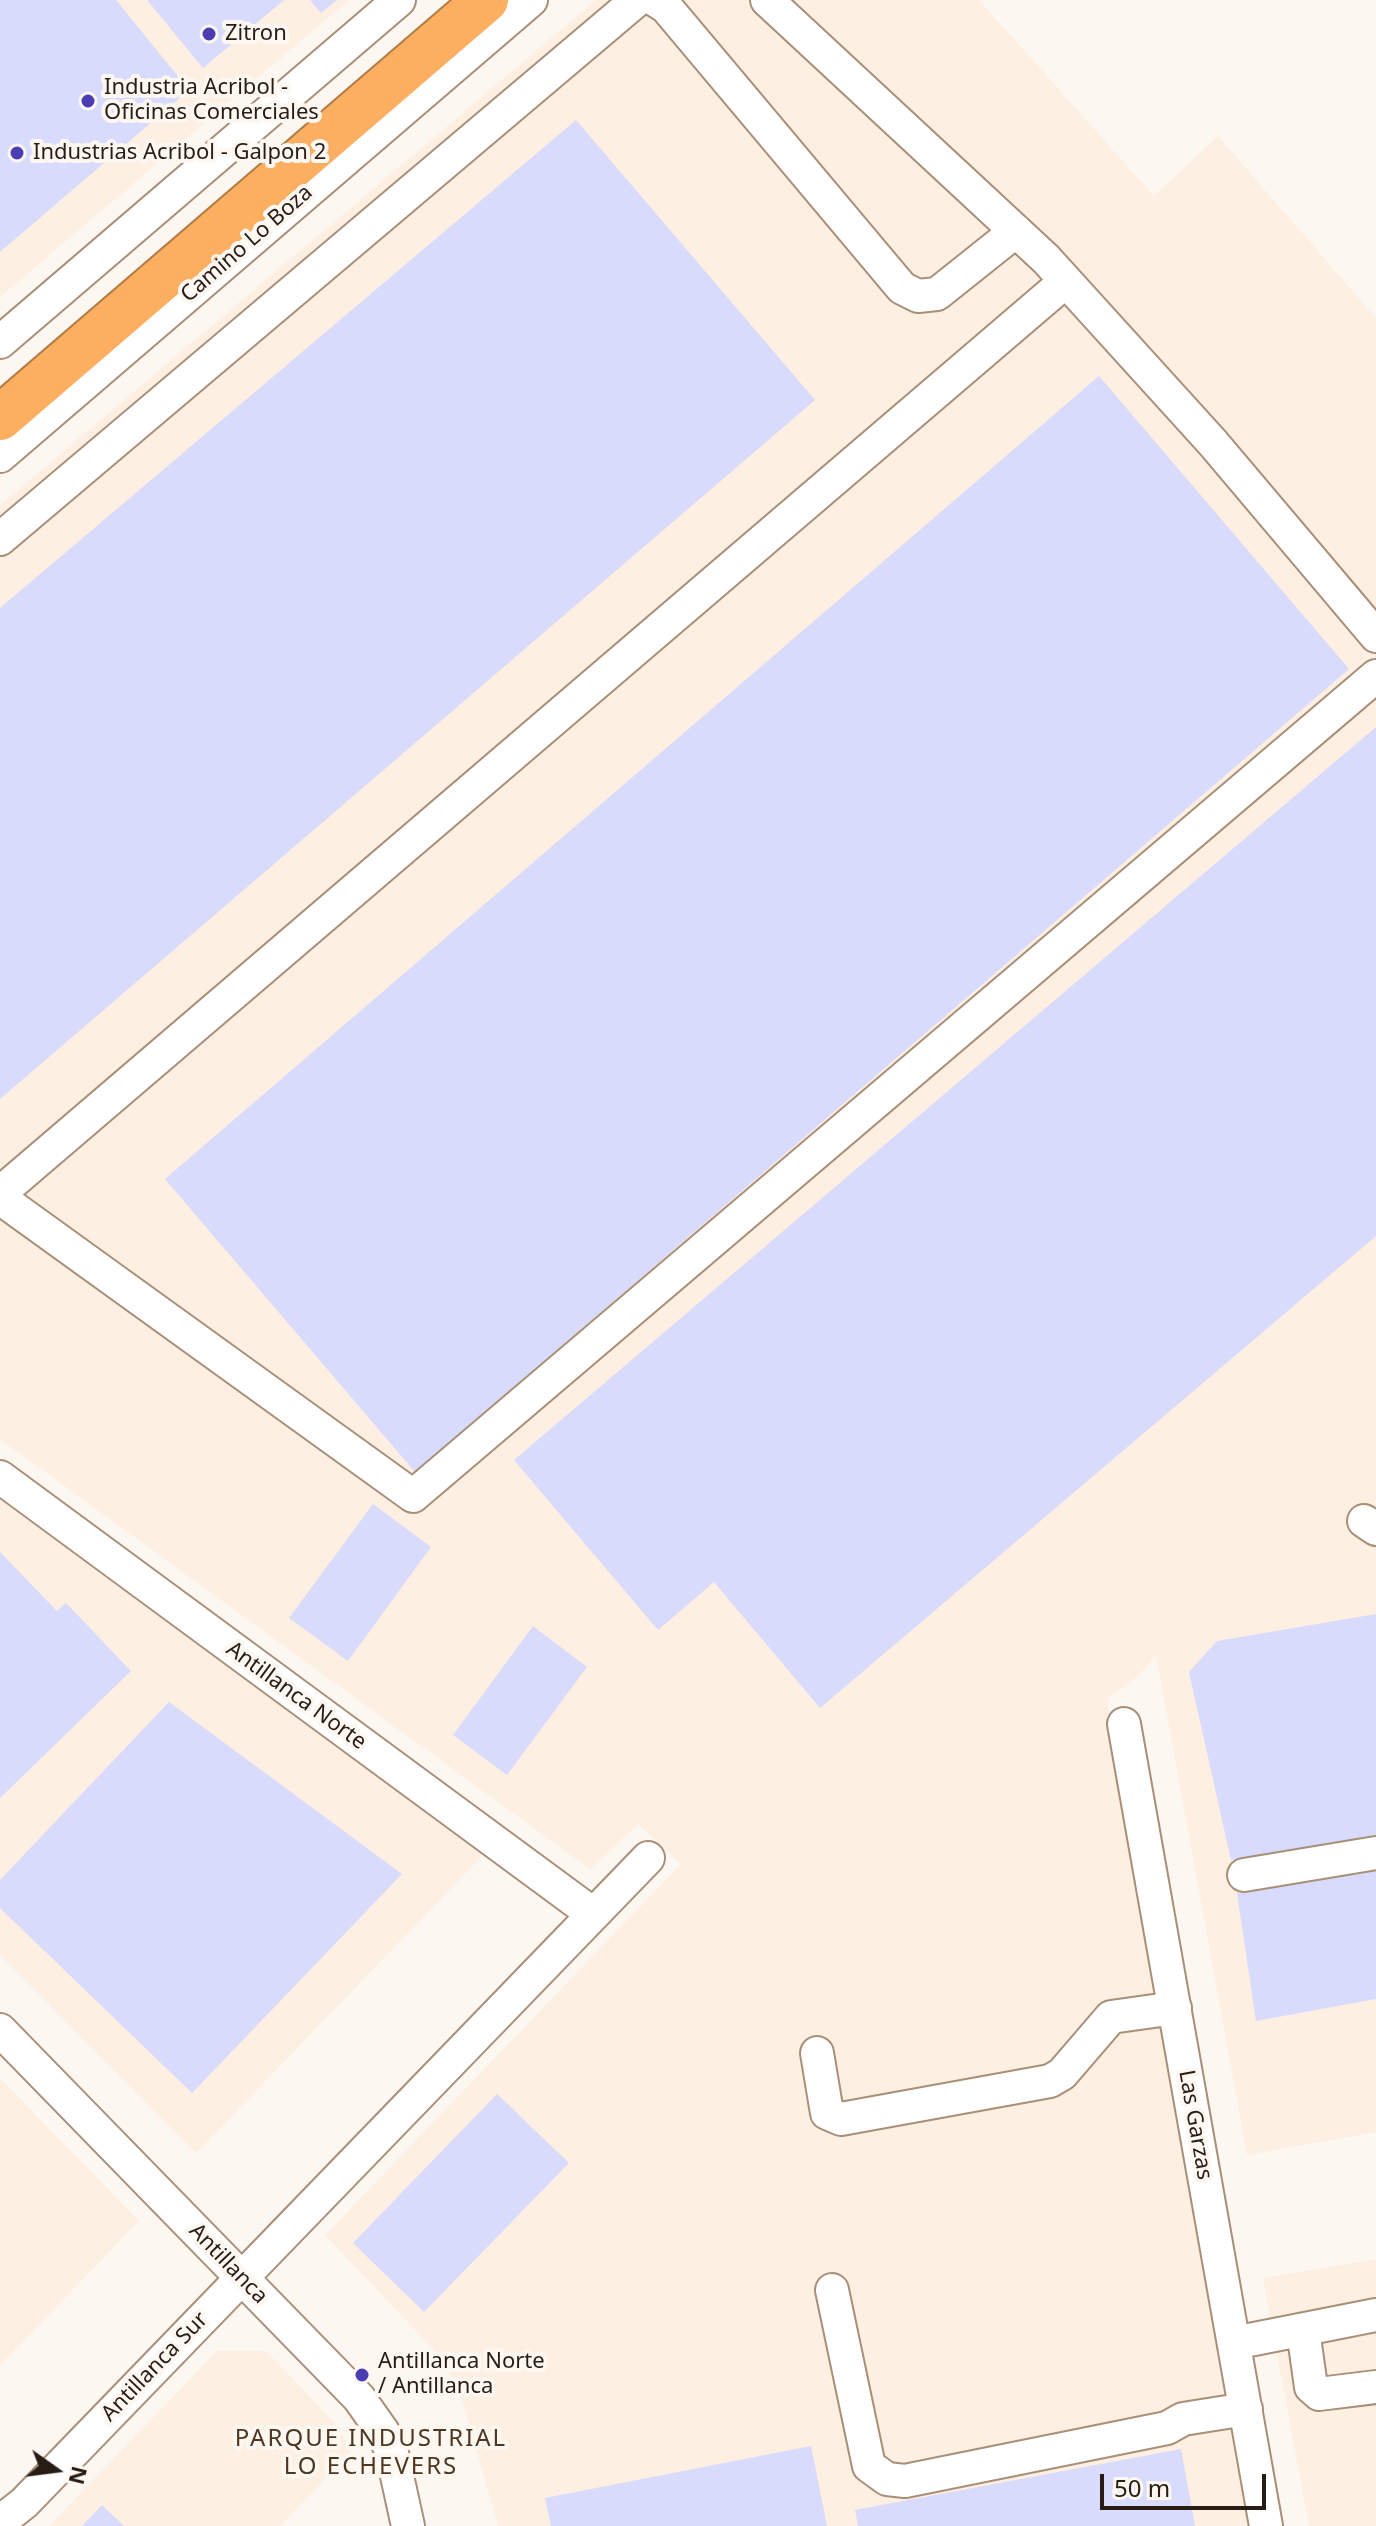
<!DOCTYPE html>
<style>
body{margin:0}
#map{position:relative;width:1376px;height:2526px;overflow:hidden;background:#fdf7f2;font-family:"Noto Sans",sans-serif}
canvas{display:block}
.north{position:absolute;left:16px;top:2430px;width:80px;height:80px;-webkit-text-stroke:6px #fdf7f2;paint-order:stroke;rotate:104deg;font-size:22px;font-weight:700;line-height:32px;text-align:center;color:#271d14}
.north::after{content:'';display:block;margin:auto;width:28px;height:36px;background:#271d14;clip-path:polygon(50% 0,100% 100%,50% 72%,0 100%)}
.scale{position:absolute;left:1100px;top:2474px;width:166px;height:36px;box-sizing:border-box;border:4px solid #271d14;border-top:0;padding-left:10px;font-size:24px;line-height:28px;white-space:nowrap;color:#271d14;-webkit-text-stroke:6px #fdf7f2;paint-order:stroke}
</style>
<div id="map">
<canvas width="1376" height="2526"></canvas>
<div class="north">N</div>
<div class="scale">50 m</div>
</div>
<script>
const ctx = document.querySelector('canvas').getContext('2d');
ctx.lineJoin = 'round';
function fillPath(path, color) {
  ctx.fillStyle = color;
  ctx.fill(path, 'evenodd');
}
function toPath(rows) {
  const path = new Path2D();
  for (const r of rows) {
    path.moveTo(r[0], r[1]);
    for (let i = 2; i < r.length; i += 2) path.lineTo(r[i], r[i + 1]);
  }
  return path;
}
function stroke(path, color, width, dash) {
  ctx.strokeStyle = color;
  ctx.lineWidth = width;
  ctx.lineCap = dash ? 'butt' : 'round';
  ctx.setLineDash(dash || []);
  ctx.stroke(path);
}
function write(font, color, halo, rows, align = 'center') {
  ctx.font = font + ' "Noto Sans",sans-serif';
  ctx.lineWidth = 8;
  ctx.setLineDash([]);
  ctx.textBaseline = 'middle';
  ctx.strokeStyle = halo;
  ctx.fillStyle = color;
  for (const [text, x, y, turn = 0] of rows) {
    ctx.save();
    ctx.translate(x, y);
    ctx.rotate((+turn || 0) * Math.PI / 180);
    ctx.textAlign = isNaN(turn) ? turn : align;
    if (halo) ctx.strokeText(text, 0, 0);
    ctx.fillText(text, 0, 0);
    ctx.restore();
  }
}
fillPath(toPath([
 [0,0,349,0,0,297],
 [596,0,979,0,1154,196,1218,136,1376,318,1376,2132,1247,2155,1156,1655,1138,1676,1107,1699,1249,2526,498,2526,460,2392,439,2355,325,2235,681,1864,638,1824,590,1869,0,1439,0,505],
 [0,1496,488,1850,196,2153,0,1955],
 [0,2078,139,2221,0,2365],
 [1376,2259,1376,2526,1309,2526,1263,2278],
 [217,2351,266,2351,335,2423,352,2451,280,2526,49,2526]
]), '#fdefe2');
fillPath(toPath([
 [0,0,116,0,189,90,0,252],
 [147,0,284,0,203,68],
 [310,0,337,0,321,13],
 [576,120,815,400,0,1099,0,608],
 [1099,376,1349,669,415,1472,165,1179],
 [1376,727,1376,1236,820,1708,714,1582,658,1630,514,1460],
 [373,1504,431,1547,348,1661,289,1618],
 [0,1552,57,1611,66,1603,131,1671,0,1798],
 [1376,1614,1376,1836,1231,1860,1189,1672,1217,1641],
 [533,1626,587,1667,507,1775,453,1735],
 [169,1702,402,1874,192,2093,0,1908,0,1880],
 [1376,1869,1376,1999,1256,2021,1237,1893],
 [497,2094,569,2163,424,2312,353,2243],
 [811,2446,827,2526,551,2526,545,2498],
 [1181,2449,1195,2526,858,2526,855,2510],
 [102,2505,124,2526,82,2526]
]), '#d8dbfb');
const minor = toPath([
 [655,0,666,7,902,288,918,296,937,294,1016,231],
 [767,0,1046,259,1213,443,1376,636],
 [0,342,399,0],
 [0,456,531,0],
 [0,539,637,0],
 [0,1193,1066,281],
 [0,1198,413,1496,1376,676],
 [0,1477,593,1914],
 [1364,1521,1376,1529],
 [1124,1724,1266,2526],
 [1244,1875,1376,1853],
 [0,2030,359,2398,383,2432,392,2453,408,2526],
 [817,2053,827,2113,841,2119,1050,2081,1062,2074,1111,2017,1175,2008],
 [832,2290,869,2466,887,2479,905,2481,1167,2428,1183,2419,1246,2409],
 [1303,2330,1311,2387,1319,2394,1376,2387],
 [1234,2343,1376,2315],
 [0,2522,24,2503,648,1858]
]);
const highway = toPath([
 [0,418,486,0]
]);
stroke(minor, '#a98f77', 36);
stroke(highway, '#b17c46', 48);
stroke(minor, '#fff', 32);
stroke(highway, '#fcaf61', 44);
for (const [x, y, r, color] of [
 [209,34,8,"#4b3eb5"],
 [88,101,8,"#4b3eb5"],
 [17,153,8,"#4b3eb5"],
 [362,2375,8,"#4b3eb5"]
]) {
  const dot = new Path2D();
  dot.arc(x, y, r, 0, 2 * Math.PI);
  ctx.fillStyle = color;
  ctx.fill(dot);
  stroke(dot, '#fdf7f2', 3);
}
write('22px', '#271d14', '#fdf7f2', [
 ["Zitron",225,34],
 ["Industria Acribol -",104,88],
 ["Oficinas Comerciales",104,113],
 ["Industrias Acribol - Galpon 2",33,153],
 ["Antillanca Norte",378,2362],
 ["/ Antillanca",378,2387]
], 'left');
write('22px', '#271d14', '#fdf7f2', [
 ["Camino Lo Boza",247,244,-41],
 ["Antillanca Norte",296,1696,36],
 ["Las Garzas",1195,2125,80],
 ["Antillanca",228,2264,46],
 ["Antillanca Sur",155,2367,-46]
]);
ctx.letterSpacing = '2px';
write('24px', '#4d3721', '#fdf7f2', [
 ["PARQUE INDUSTRIAL",371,2439],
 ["LO ECHEVERS",371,2467]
]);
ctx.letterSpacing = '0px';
</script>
